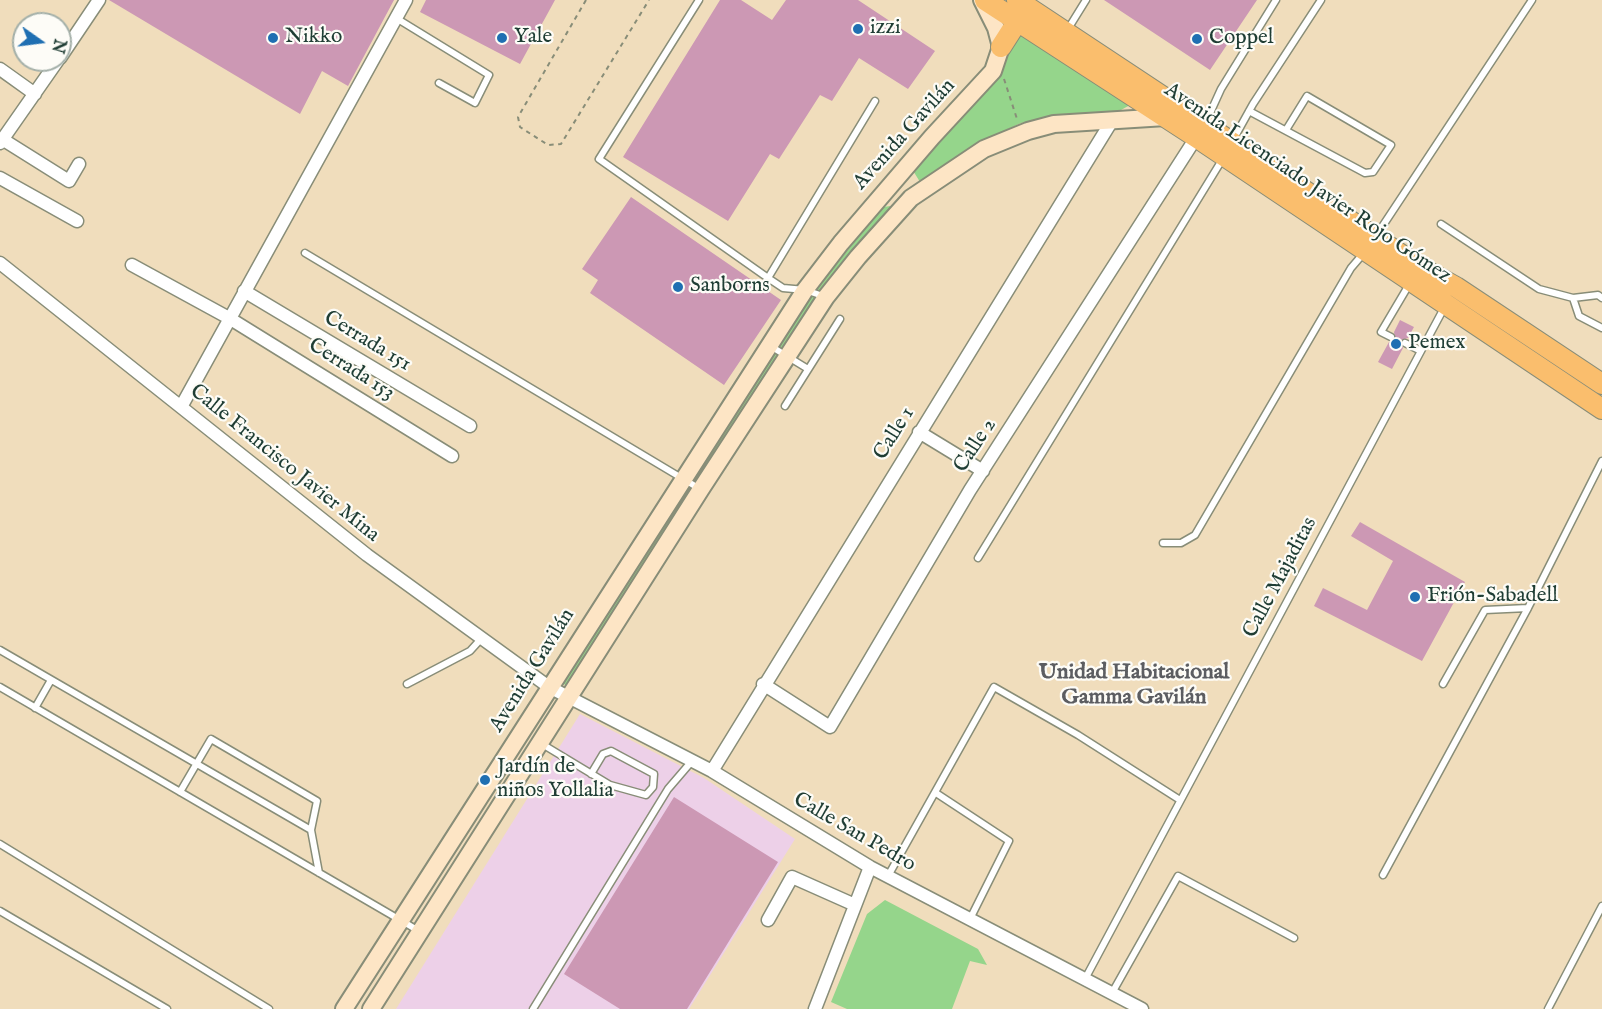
<!DOCTYPE html>
<meta charset="utf-8">
<style>
body{margin:0}
#map{position:relative;width:1602px;height:1009px;overflow:hidden;background:#f0ddbc;font-family:"IM FELL English",serif}
canvas{display:block}
.north{position:absolute;left:12px;top:12px;width:60px;height:60px;box-sizing:border-box;background:#fdfcf7;border:2px solid #a4b0a9;border-radius:50%;rotate:104deg;font-size:16px;font-weight:700;line-height:24px;text-align:center;color:#1f3d34}
.north::after{content:'';display:block;margin:auto;width:21px;height:27px;background:#1f6fb2;clip-path:polygon(50% 0,100% 100%,50% 72%,0 100%)}
</style>
<div id="map">
<canvas width="1602" height="1009"></canvas>
<div class="north">N</div>
</div>
<script>
const ctx = document.querySelector('canvas').getContext('2d');
ctx.lineJoin = 'round';
function fillPath(path, color) {
  ctx.fillStyle = color;
  ctx.fill(path, 'evenodd');
}
function toPath(rows) {
  const path = new Path2D();
  for (const r of rows) {
    path.moveTo(r[0], r[1]);
    for (let i = 2; i < r.length; i += 2) path.lineTo(r[i], r[i + 1]);
  }
  return path;
}
function stroke(path, color, width, dash) {
  ctx.strokeStyle = color;
  ctx.lineWidth = width;
  ctx.lineCap = dash ? 'butt' : 'round';
  ctx.setLineDash(dash || []);
  ctx.stroke(path);
}
function write(font, color, halo, rows, align = 'center') {
  ctx.font = font + ' "IM FELL English",serif';
  ctx.lineWidth = 4.5;
  ctx.setLineDash([]);
  ctx.textBaseline = 'middle';
  ctx.strokeStyle = halo;
  ctx.fillStyle = color;
  for (const [text, x, y, turn = 0] of rows) {
    ctx.save();
    ctx.translate(x, y);
    ctx.rotate((+turn || 0) * Math.PI / 180);
    ctx.textAlign = isNaN(turn) ? turn : align;
    if (halo) ctx.strokeText(text, 0, 0);
    ctx.fillText(text, 0, 0);
    ctx.restore();
  }
}
fillPath(toPath([
 [580,714,704,778,795,839,689,1009,396,1009]
]), '#edd0e8');
fillPath(toPath([
 [1015,29,1130,105,1112,115,1072,116,1021,123,978,143,920,182,912,169],
 [890,206,892,209,817,301,566,685,560,683,810,298,878,212,884,207],
 [885,900,978,949,987,965,970,961,952,1009,847,1009,831,1002,867,914]
]), '#95d58b');
fillPath(toPath([
 [109,0,394,0,348,86,322,71,300,114],
 [426,0,555,0,520,64,420,12],
 [720,0,741,0,772,20,786,0,858,0,935,51,908,89,859,58,832,101,820,95,779,159,770,154,728,221,623,157],
 [1104,0,1257,0,1210,70],
 [631,197,781,300,724,385,590,293,598,280,582,269],
 [1400,320,1414,327,1408,338,1401,340,1403,348,1392,369,1378,362,1389,342,1395,340,1394,332],
 [1360,522,1465,582,1422,661,1314,606,1323,588,1367,610,1393,561,1351,536],
 [674,797,778,862,687,1009,620,1009,564,974]
]), '#cc98b4');
const service = toPath([
 [699,0,599,159,768,278],
 [396,18,489,75,475,103,439,83],
 [1068,29,1086,0],
 [1249,111,1365,173,1373,172,1391,145,1307,96,1286,130],
 [1206,122,1221,89,1276,0],
 [1233,140,1253,104,1321,0],
 [1441,224,1539,289,1573,298,1598,295,1602,298],
 [1376,236,1532,0],
 [305,253,700,489],
 [823,296,805,290,783,288,768,278,875,101],
 [1573,298,1579,316,1602,328],
 [1391,337,1381,332,1410,283],
 [1405,343,1421,351],
 [772,347,808,369],
 [785,406,840,319],
 [1163,543,1181,543,1195,535,1351,268,1363,254],
 [978,558,1222,160],
 [0,650,311,830,319,873],
 [407,684,470,651,480,640],
 [1443,684,1485,610,1528,608],
 [0,687,419,931],
 [35,708,51,680],
 [542,744,610,785,646,795,653,787,654,774,611,751,603,754,591,774],
 [180,792,211,739,317,801,311,830],
 [936,793,1009,841,970,919],
 [0,844,269,1009],
 [1383,875,1528,608,1602,461],
 [888,876,994,687,1078,735,1180,800],
 [0,911,167,1009],
 [1085,979,1444,308],
 [1112,993,1178,876,1294,938],
 [533,1009,668,789,692,761],
 [1548,1009,1602,906]
]);
const minor = toPath([
 [60,58,99,0],
 [0,69,35,94],
 [2,139,69,181,79,164],
 [0,143,58,60],
 [0,178,77,221],
 [0,263,367,555,549,687,712,771,870,867,1142,1009],
 [132,265,229,318,452,456],
 [244,291,470,426],
 [181,407,406,0],
 [919,432,983,471],
 [763,684,830,727,970,490,1199,133],
 [712,771,1113,119],
 [768,920,792,877,855,905],
 [815,1009,870,867]
]);
const secondary = toPath([
 [344,1009,805,290,841,243,932,137,993,71,1001,47,996,28,982,0],
 [371,1009,701,489,826,297,858,257,911,198,984,149,1028,131,1054,124,1166,117]
]);
const primary = toPath([
 [985,0,1196,137,1602,409],
 [1017,0,1420,267,1456,287,1602,384],
 [1001,47,1024,11]
]);
stroke(service, '#888d78', 9);
stroke(minor, '#888d78', 15);
stroke(secondary, '#888d78', 20);
stroke(primary, '#888d78', 22);
stroke(toPath([
 [586,0,518,117,520,127,548,145,561,144,649,0],
 [1004,79,1017,119]
]), '#888d78', 2, [4.5, 4.5]);
stroke(service, '#fff', 6);
stroke(minor, '#fff', 12);
stroke(secondary, '#fde5c5', 16);
stroke(primary, '#fabe6d', 20);
for (const [x, y, r, color] of [
 [858,29,6,"#1f6fb2"],
 [273,38,6,"#1f6fb2"],
 [502,38,6,"#1f6fb2"],
 [1197,39,6,"#1f6fb2"],
 [678,287,6,"#1f6fb2"],
 [1396,344,6,"#1f6fb2"],
 [1415,597,6,"#1f6fb2"],
 [485,780,6,"#1f6fb2"]
]) {
  const dot = new Path2D();
  dot.arc(x, y, r, 0, 2 * Math.PI);
  ctx.fillStyle = color;
  ctx.fill(dot);
  stroke(dot, '#fdfcf7', 2);
}
write('21px', '#1f3d34', '#fdfcf7', [
 ["izzi",870,29],
 ["Nikko",285,38],
 ["Yale",514,38],
 ["Coppel",1209,39],
 ["Sanborns",690,287],
 ["Pemex",1408,344],
 ["Frión-Sabadell",1427,597],
 ["Jardín de",497,768],
 ["niños Yollalia",497,792]
], 'left');
write('21px', '#1f3d34', '#fdfcf7', [
 ["Avenida Gavilán",905,135,-48],
 ["Avenida Licenciado Javier Rojo Gómez",1307,184,34],
 ["Cerrada 151",367,342,31],
 ["Cerrada 153",351,370,32],
 ["Calle 1",895,434,-58],
 ["Calle 2",976,446,-57],
 ["Calle Francisco Javier Mina",284,464,39],
 ["Calle Majaditas",1281,578,-62],
 ["Avenida Gavilán",533,671,-58],
 ["Calle San Pedro",854,833,30]
]);
write('bold 22px', '#5c5d61', '#fdfcf7', [
 ["Unidad Habitacional",1134,673],
 ["Gamma Gavilán",1134,698]
]);
</script>
